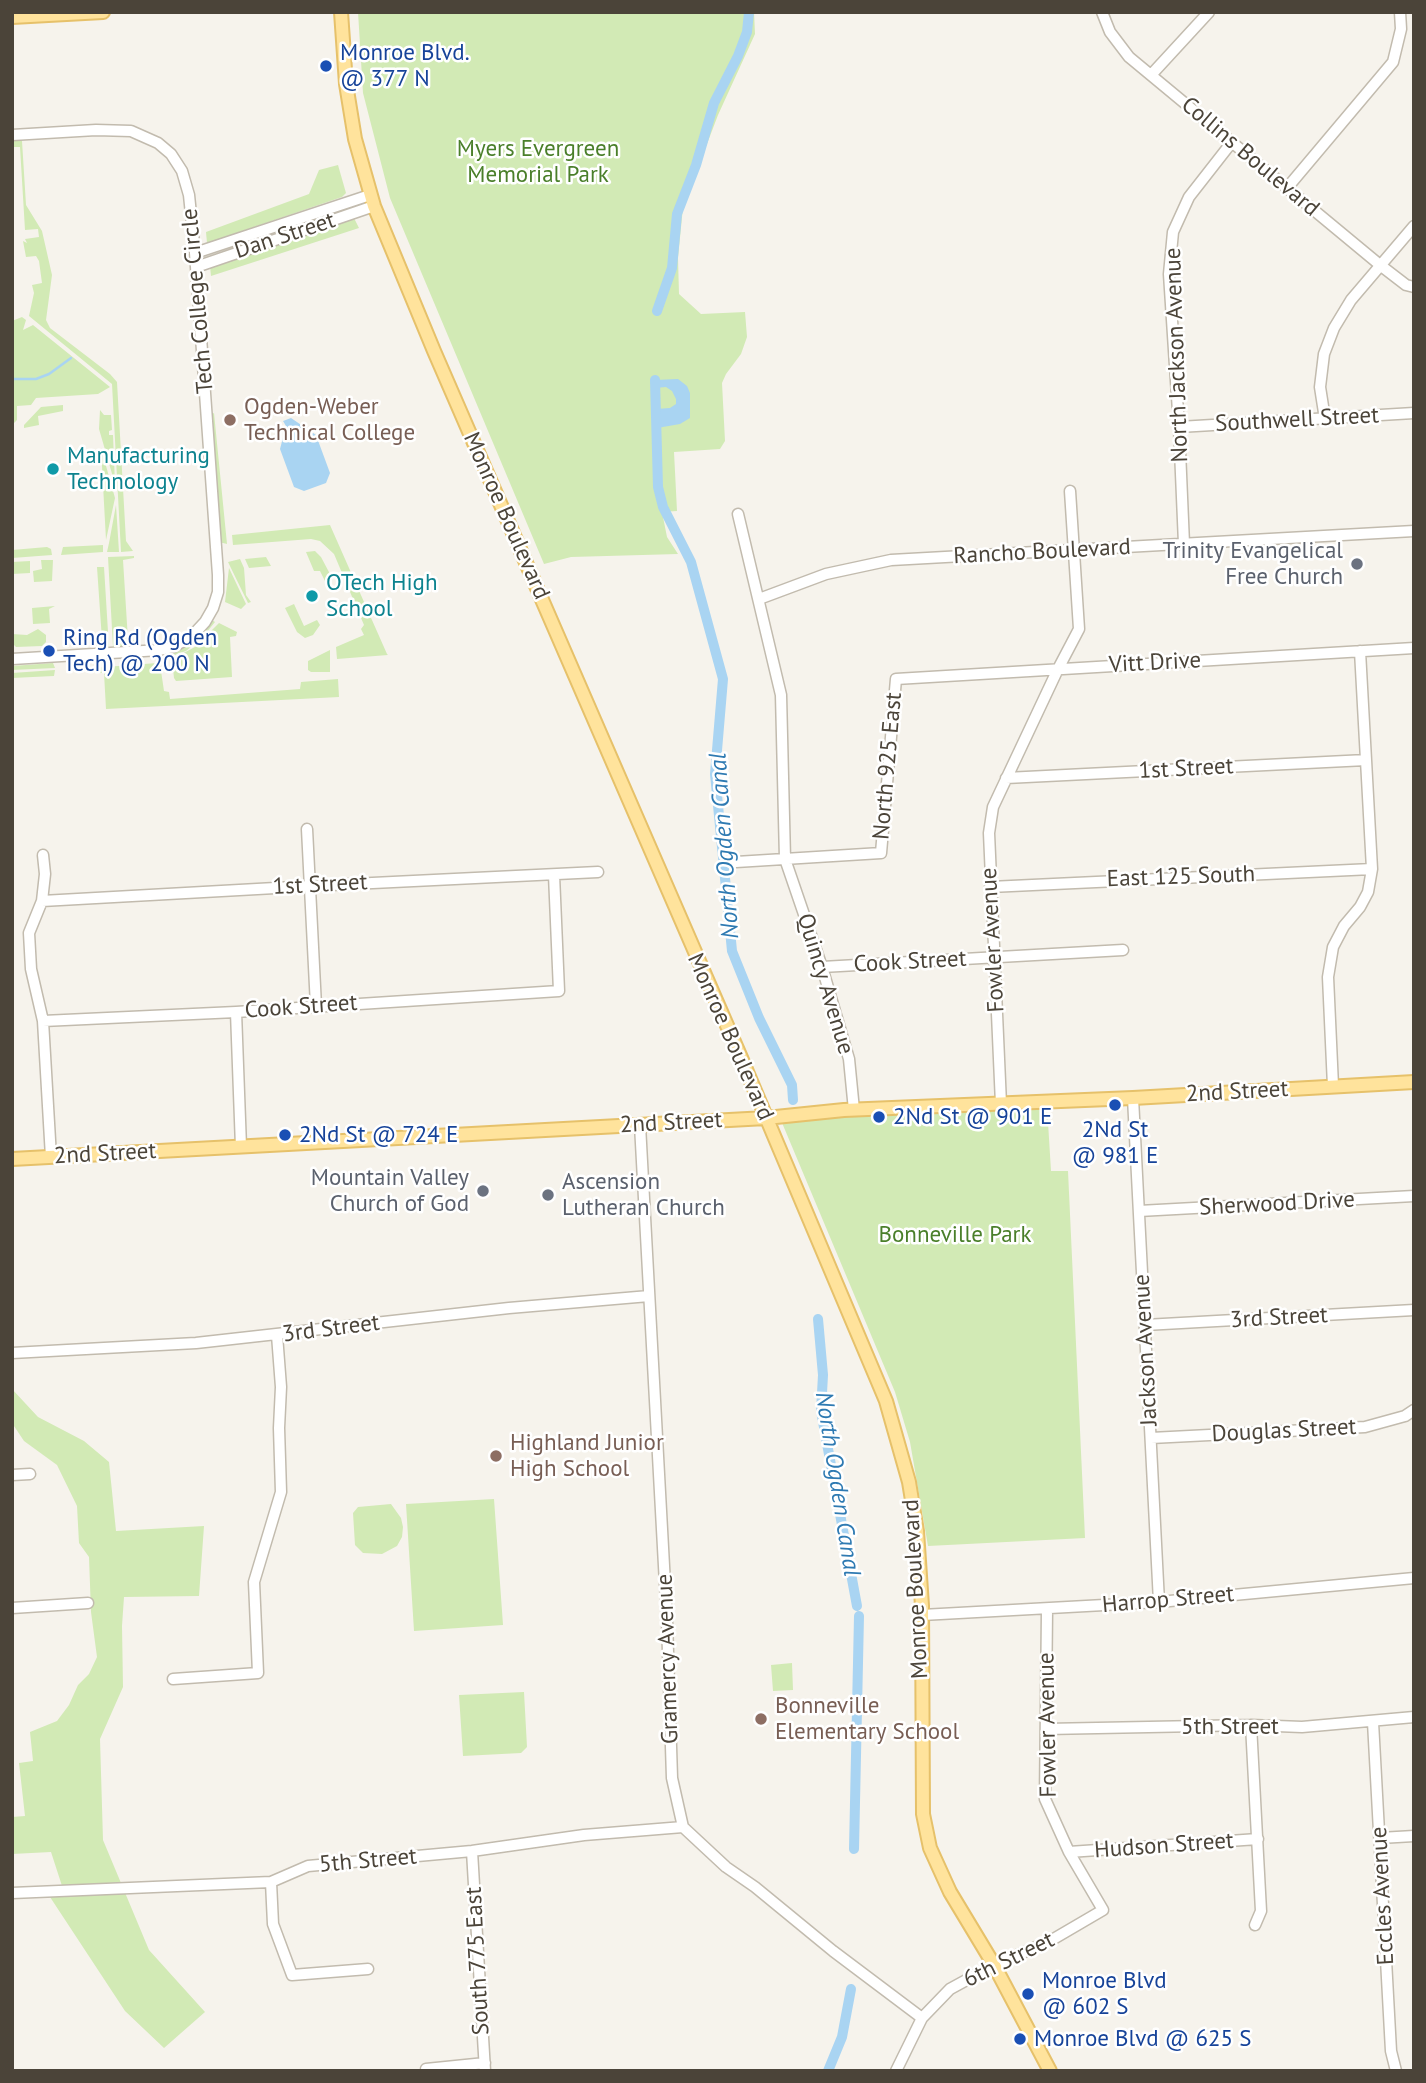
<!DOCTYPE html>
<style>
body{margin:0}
#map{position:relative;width:1426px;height:2083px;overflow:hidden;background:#f6f3ec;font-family:"PT Sans",sans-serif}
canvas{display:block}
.frame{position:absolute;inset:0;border:14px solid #4b4439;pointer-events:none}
</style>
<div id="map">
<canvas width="1426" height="2083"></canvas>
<div class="frame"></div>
</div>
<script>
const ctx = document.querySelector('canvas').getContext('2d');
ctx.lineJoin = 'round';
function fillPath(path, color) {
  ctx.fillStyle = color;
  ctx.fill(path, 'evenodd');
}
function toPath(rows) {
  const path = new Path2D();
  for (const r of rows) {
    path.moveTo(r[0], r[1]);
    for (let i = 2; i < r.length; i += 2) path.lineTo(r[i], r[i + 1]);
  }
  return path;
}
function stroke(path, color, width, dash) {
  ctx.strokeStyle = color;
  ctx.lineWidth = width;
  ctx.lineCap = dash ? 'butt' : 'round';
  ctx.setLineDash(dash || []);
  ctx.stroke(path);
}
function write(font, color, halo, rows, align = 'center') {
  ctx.font = font + ' "PT Sans",sans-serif';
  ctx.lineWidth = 5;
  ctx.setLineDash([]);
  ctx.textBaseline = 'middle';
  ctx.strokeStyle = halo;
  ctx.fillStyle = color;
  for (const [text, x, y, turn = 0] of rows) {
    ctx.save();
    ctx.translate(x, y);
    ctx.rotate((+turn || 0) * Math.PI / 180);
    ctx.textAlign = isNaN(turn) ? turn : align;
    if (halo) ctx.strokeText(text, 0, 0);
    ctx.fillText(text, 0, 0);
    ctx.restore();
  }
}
fillPath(toPath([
 [358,12,754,12,755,34,718,115,683,207,678,258,679,294,701,314,745,312,747,337,741,354,726,374,722,383,725,441,720,449,674,452,677,511,662,512,667,537,678,554,571,557,544,564,390,198,363,93],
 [19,139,22,141,26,205,42,231,52,275,46,320,50,328,110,374,117,382,126,541,133,551,121,552,112,384,29,316,34,293,32,285,42,283,39,261,36,256,26,257,23,241,27,243,25,239,39,237,38,229,25,230,20,147,12,147,12,140],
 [338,165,346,193,342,197,207,243,206,232,309,194,319,170],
 [340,207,341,210,208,255,208,254],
 [354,218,359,228,211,276,210,266],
 [22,317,26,320,23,330,33,325,110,387,98,394,36,398,31,405,17,406,17,420,12,425,12,321],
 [63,405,63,411,38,416,39,425,24,428,24,425,41,407],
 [100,410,104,415,111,415,112,430,109,431,109,435,113,435,115,484,99,429],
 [214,413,227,544,219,542,210,415],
 [101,448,115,498,106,540],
 [116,505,119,552,107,552,109,543],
 [330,525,387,654,388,655,337,659,336,647,364,635,361,629,364,625,334,554,320,541,311,539,233,545,232,535],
 [103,545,103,552,61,555,63,547],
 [47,547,51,549,52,555,12,558,12,550],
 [315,551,321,557,330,574,327,585,320,571,314,571,306,552],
 [134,556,134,558,123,560,128,640,134,640,135,644,133,647,113,647,108,557],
 [266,557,271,566,249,568,245,559],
 [240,559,244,568,246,595,251,602,248,603,228,562],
 [41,560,53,560,52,581,34,582,33,571,42,569],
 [30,561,30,573,12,574,12,562],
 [97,567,104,567,109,648,98,648,95,645,95,641,102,640],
 [229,568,246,604,241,609,225,602],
 [294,604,304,626,317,620,320,625,313,635,305,638,297,632,285,608],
 [55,606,49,609,50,623,33,624,32,608],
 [212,620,215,622,202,638,186,651,172,656,173,652,190,643],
 [219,623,237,632,236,636,230,637,232,677,176,681,174,678,172,659,195,647],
 [38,629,46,635,46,642,42,646,16,647,12,643,12,634,27,635],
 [330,650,330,672,311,672,308,670,308,661],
 [53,663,55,668,12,670,12,666],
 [157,663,160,664,164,691,169,692,170,699,300,689,301,682,338,679,339,697,106,709,104,673,94,673,92,668],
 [55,670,54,676,12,678,12,673],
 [1047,1106,1051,1171,1068,1171,1085,1538,928,1546,910,1442,895,1392,780,1118],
 [12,1389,38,1417,84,1441,109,1462,116,1531,204,1526,199,1596,124,1597,122,1626,123,1687,100,1739,103,1840,149,1950,205,2012,164,2048,125,2011,50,1897,63,1889,51,1852,12,1854,12,1817,25,1816,19,1763,33,1761,30,1732,57,1721,69,1705,78,1685,89,1674,97,1657,91,1612,89,1557,79,1543,77,1506,57,1465,24,1441,12,1423],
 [494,1499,503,1625,414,1631,406,1504],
 [391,1504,401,1518,403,1527,402,1537,397,1546,382,1554,363,1553,355,1545,353,1513,358,1507],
 [792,1663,793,1690,773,1691,771,1665],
 [524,1692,527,1747,521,1753,463,1756,459,1695]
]), '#d2eab5');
fillPath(toPath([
 [678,379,687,386,690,393,690,418,680,424,657,428,656,409,670,408,676,404,676,399,672,391,666,387,655,388,655,380],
 [291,418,316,435,330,473,326,483,304,491,294,487,280,449,286,426,283,421]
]), '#a9d4f2');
stroke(toPath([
 [12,379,36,379,49,374,71,358]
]), '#a9d4f2', 2.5);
stroke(toPath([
 [657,311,672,268,677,214,696,165,714,103,738,56,747,32,749,12],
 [655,380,658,487,663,507,691,562,723,679,715,774,732,951,759,1018,792,1085,793,1100],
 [818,1319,823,1375,821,1411,857,1606],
 [854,1849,859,1616],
 [828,2071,842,2037,851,1989]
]), '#a9d4f2', 10);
const minor = toPath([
 [1102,12,1110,32,1129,57,1380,265,1406,285,1414,287],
 [1151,75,1209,12],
 [12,135,96,130,131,131,158,143,171,154,182,171,189,195,195,253,218,575,218,592,213,608,205,622,192,636,173,647,160,650,12,659],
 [1287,188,1393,62,1401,29,1400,12],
 [195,253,370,195],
 [196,267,374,206],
 [1325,419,1320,387,1324,354,1334,328,1351,300,1414,226],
 [1179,427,1414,413],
 [738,514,781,695,785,859,822,967,849,1059,854,1110],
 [1184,544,1179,427,1169,274,1173,232,1189,197,1232,142],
 [759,599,826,574,891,560,1414,531],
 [1006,778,1366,760],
 [307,829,316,1006],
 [43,855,45,874,42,901,29,933,31,969,43,1021,51,1157],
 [736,862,881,853,896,679,1414,648],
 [990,887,1372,869],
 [42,901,311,886,598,872],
 [822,967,1123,950],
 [236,1012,241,1147],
 [43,1021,236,1012,559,991,554,875],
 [1333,1086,1328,977,1333,947,1344,926,1360,907,1368,892,1372,869,1360,651],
 [1133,1098,1159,1602],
 [1001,1104,989,833,993,807,1058,669,1079,629,1070,491],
 [640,1125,667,1621,672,1778,683,1827,726,1867,755,1887,833,1951,922,2018],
 [1139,1211,1414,1196],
 [1145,1325,1414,1310],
 [12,1353,196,1343,509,1308,649,1296],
 [1151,1438,1365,1427,1405,1416,1414,1410],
 [12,1475,30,1474],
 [12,1608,88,1603],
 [922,1615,1159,1602,1414,1578],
 [173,1679,258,1673,254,1582,281,1492,279,1428,281,1387,277,1335],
 [1373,1722,1391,2051,1396,2071],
 [1251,1725,1261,1911,1255,1925],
 [1046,1729,1251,1725,1302,1727,1414,1717],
 [1380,1838,1414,1836],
 [472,1851,485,2071],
 [1069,1852,1258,1839],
 [271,1882,273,1924,292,1975,368,1969],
 [12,1893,271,1882,308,1866,472,1851,584,1835,683,1827],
 [426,2069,485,2063],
 [896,2071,922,2018,950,1989,994,1965,1050,1941,1103,1910,1069,1852,1045,1799,1047,1610]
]);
const major = toPath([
 [341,12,346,84,355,139,374,206,434,351,742,1060,886,1401,909,1482,917,1531,922,1606,923,1814,930,1848,950,1892,994,1965,1050,2071],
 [12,17,103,12],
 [12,1159,766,1118,844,1110,1133,1098,1414,1082]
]);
stroke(minor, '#c2bbae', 13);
stroke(major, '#e6c16a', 16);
stroke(minor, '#fff', 10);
stroke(major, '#ffe39c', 12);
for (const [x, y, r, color] of [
 [326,66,7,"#1a4fb4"],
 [230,420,7,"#8d6e63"],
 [53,469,7,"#0f9aa8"],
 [1357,564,7,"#6b7280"],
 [312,596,7,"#0f9aa8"],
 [49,651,7,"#1a4fb4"],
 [1115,1105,7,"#1a4fb4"],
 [879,1117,7,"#1a4fb4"],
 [285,1135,7,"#1a4fb4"],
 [483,1191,7,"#6b7280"],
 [548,1195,7,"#6b7280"],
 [496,1456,7,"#8d6e63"],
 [761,1719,7,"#8d6e63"],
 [1028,1994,7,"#1a4fb4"],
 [1020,2039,7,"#1a4fb4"]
]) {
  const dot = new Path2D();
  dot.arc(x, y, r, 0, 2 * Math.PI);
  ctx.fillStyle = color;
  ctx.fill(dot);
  stroke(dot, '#fff', 2.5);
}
write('23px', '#164399', '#fff', [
 ["Monroe Blvd.",340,53],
 ["@ 377 N",340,79],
 ["Ring Rd (Ogden",63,638],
 ["Tech) @ 200 N",63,664],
 ["2Nd St @ 901 E",893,1117],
 ["2Nd St",1115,1130,"center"],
 ["@ 981 E",1115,1156,"center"],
 ["2Nd St @ 724 E",299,1135],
 ["Monroe Blvd",1042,1981],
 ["@ 602 S",1042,2007],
 ["Monroe Blvd @ 625 S",1034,2039]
], 'left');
write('23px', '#4a7f2a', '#fff', [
 ["Myers Evergreen",538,149],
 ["Memorial Park",538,175],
 ["Bonneville Park",955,1235]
]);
write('23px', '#4b4439', '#fff', [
 ["Collins Boulevard",1250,157,40],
 ["Dan Street",285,236,-18],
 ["Tech College Circle",198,301,-95],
 ["North Jackson Avenue",1177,355,-92],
 ["Southwell Street",1297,420,-3],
 ["Monroe Boulevard",506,516,66],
 ["Rancho Boulevard",1042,552,-3],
 ["Vitt Drive",1155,663,-3],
 ["North 925 East",888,766,-85],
 ["1st Street",1186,769,-3],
 ["East 125 South",1181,877,-2],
 ["1st Street",320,885,-3],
 ["Fowler Avenue",993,940,-93],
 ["Cook Street",910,962,-3],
 ["Quincy Avenue",825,984,73],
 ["Cook Street",301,1007,-4],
 ["Monroe Boulevard",730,1037,66],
 ["2nd Street",1237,1092,-3],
 ["2nd Street",671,1123,-3],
 ["2nd Street",105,1154,-3],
 ["Sherwood Drive",1277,1204,-3],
 ["3rd Street",1279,1318,-3],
 ["3rd Street",331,1329,-7],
 ["Jackson Avenue",1146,1350,-93],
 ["Douglas Street",1284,1431,-3],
 ["Monroe Boulevard",916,1589,-93],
 ["Harrop Street",1168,1600,-5],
 ["Gramercy Avenue",668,1659,-92],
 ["Fowler Avenue",1048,1725,-91],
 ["5th Street",1230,1727],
 ["Hudson Street",1164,1846,-4],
 ["5th Street",368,1861,-5],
 ["Eccles Avenue",1383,1896,-93],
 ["6th Street",1009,1960,-26],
 ["South 775 East",478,1961,-93]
]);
write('23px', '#785e54', '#fff', [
 ["Ogden-Weber",244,407],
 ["Technical College",244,433],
 ["Highland Junior",510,1443],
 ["High School",510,1469],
 ["Bonneville",775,1706],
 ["Elementary School",775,1732]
], 'left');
write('23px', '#0d838f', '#fff', [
 ["Manufacturing",67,456],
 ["Technology",67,482],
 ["OTech High",326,583],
 ["School",326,609]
], 'left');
write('23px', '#5b616d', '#fff', [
 ["Trinity Evangelical",1343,551],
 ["Free Church",1343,577],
 ["Mountain Valley",469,1178],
 ["Church of God",469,1204],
 ["Ascension",562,1182,"left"],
 ["Lutheran Church",562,1208,"left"]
], 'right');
write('italic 24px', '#2e7ab2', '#fff', [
 ["North Ogden Canal",725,846,-94],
 ["North Ogden Canal",837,1484,81]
]);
</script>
